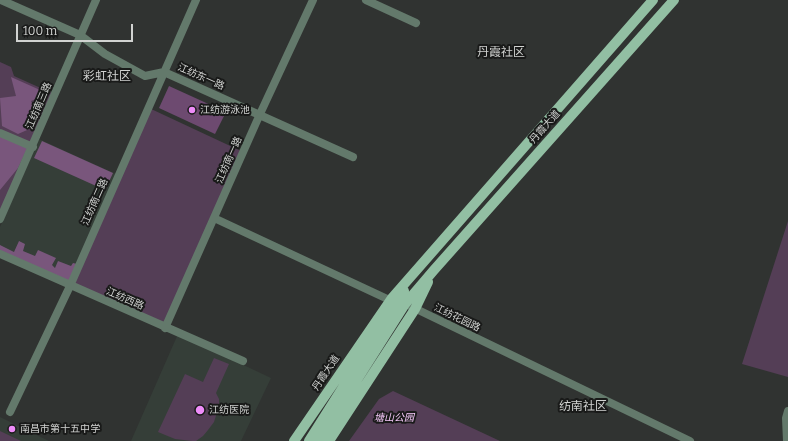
<!DOCTYPE html>
<meta charset="utf-8">
<style>
body{margin:0}
#map{position:relative;width:788px;height:441px;overflow:hidden;background:#303331;font-family:Bitter,serif}
canvas{display:block}
.scale{position:absolute;left:16px;top:24px;width:117px;height:18px;box-sizing:border-box;border:2px solid #d1d3d1;border-top:0;padding-left:5px;font-size:12px;line-height:14px;white-space:nowrap;color:#d1d3d1;-webkit-text-stroke:3px #191a19;paint-order:stroke}
</style>
<div id="map">
<canvas width="788" height="441"></canvas>
<div class="scale">100 m</div>
</div>
<script>
const ctx = document.querySelector('canvas').getContext('2d');
ctx.lineJoin = 'round';
function fillPath(path, color) {
  ctx.fillStyle = color;
  ctx.fill(path, 'evenodd');
}
function toPath(rows) {
  const path = new Path2D();
  for (const r of rows) {
    path.moveTo(r[0], r[1]);
    for (let i = 2; i < r.length; i += 2) path.lineTo(r[i], r[i + 1]);
  }
  return path;
}
function stroke(path, color, width, dash) {
  ctx.strokeStyle = color;
  ctx.lineWidth = width;
  ctx.lineCap = dash ? 'butt' : 'round';
  ctx.setLineDash(dash || []);
  ctx.stroke(path);
}
function write(font, color, halo, rows, align = 'center') {
  ctx.font = font + ' Bitter,"Noto Sans SC",serif';
  ctx.lineWidth = 4;
  ctx.setLineDash([]);
  ctx.textBaseline = 'middle';
  ctx.strokeStyle = halo;
  ctx.fillStyle = color;
  for (const [text, x, y, turn = 0] of rows) {
    ctx.save();
    ctx.translate(x, y);
    ctx.rotate((+turn || 0) * Math.PI / 180);
    ctx.textAlign = isNaN(turn) ? turn : align;
    if (halo) ctx.strokeText(text, 0, 0);
    ctx.fillText(text, 0, 0);
    ctx.restore();
  }
}
fillPath(toPath([
 [39,139,118,175,69,284,0,252,0,227],
 [178,334,271,378,241,441,131,441],
 [0,417,49,441,0,441]
]), '#353e38');
fillPath(toPath([
 [0,62,11,67,14,76,54,94,0,214],
 [149,108,241,151,165,328,70,286],
 [788,221,788,377,742,364],
 [214,358,229,364,216,393,219,399,219,406,214,422,208,430,203,436,196,441,192,441,175,439,158,432,185,374,203,382],
 [393,391,500,441,349,441,379,399],
 [0,431,21,441,0,441]
]), '#543e56');
fillPath(toPath([
 [11,77,49,94,31,101,38,117,34,127,18,134,2,126,0,98,16,96],
 [0,136,28,147,18,168,0,190],
 [42,141,113,173,105,190,34,158],
 [19,241,25,244,23,251,35,256,38,250,56,258,52,265,55,268,58,261,71,266,73,263,77,264,69,281,0,251,0,245,14,252]
]), '#79567c');
fillPath(toPath([
 [169,86,226,112,215,134,159,108]
]), '#6d4a70');
stroke(toPath([
 [1,0,80,35,105,54,145,76,164,72,353,157],
 [366,0,416,23],
 [0,133,33,147],
 [214,218,396,303],
 [0,219,96,0],
 [0,254,243,361],
 [410,306,690,441],
 [165,328,260,114,313,0],
 [10,412,70,286,196,0]
]), '#63796b', 8);
stroke(toPath([
 [787,441,786,418,788,411]
]), '#63796b', 8);
stroke(toPath([
 [294,441,392,298,653,0],
 [309,441,404,291],
 [318,441,405,304,434,270,674,0],
 [329,441,415,309,428,282]
]), '#92bfa3', 10);
for (const [x, y, r, color] of [
 [192,110,4,"#ee8cf8"],
 [200,410,5,"#ee8cf8"],
 [12,429,4,"#ee8cf8"]
]) {
  const dot = new Path2D();
  dot.arc(x, y, r, 0, 2 * Math.PI);
  ctx.fillStyle = color;
  ctx.fill(dot);
  stroke(dot, '#191a19', 1.5);
}
write('10px', '#d1d3d1', '#191a19', [
 ["江纺东一路",201,77,24],
 ["江纺南三路",39,106,-67],
 ["丹霞大道",545,127,-48],
 ["江纺南一路",229,160,-66],
 ["江纺南二路",95,202,-66],
 ["江纺西路",125,299,24],
 ["江纺花园路",457,318,26],
 ["丹霞大道",326,373,-56]
]);
write('10px', '#d1d3d1', '#191a19', [
 ["江纺游泳池",200,110],
 ["江纺医院",209,410],
 ["南昌市第十五中学",20,429]
], 'left');
write('italic 10px', '#f7cafb', '#191a19', [
 ["塘山公园",394,418]
]);
write('12px', '#d1d3d1', '#191a19', [
 ["丹霞社区",501,53],
 ["彩虹社区",107,77],
 ["纺南社区",583,407]
]);
</script>
